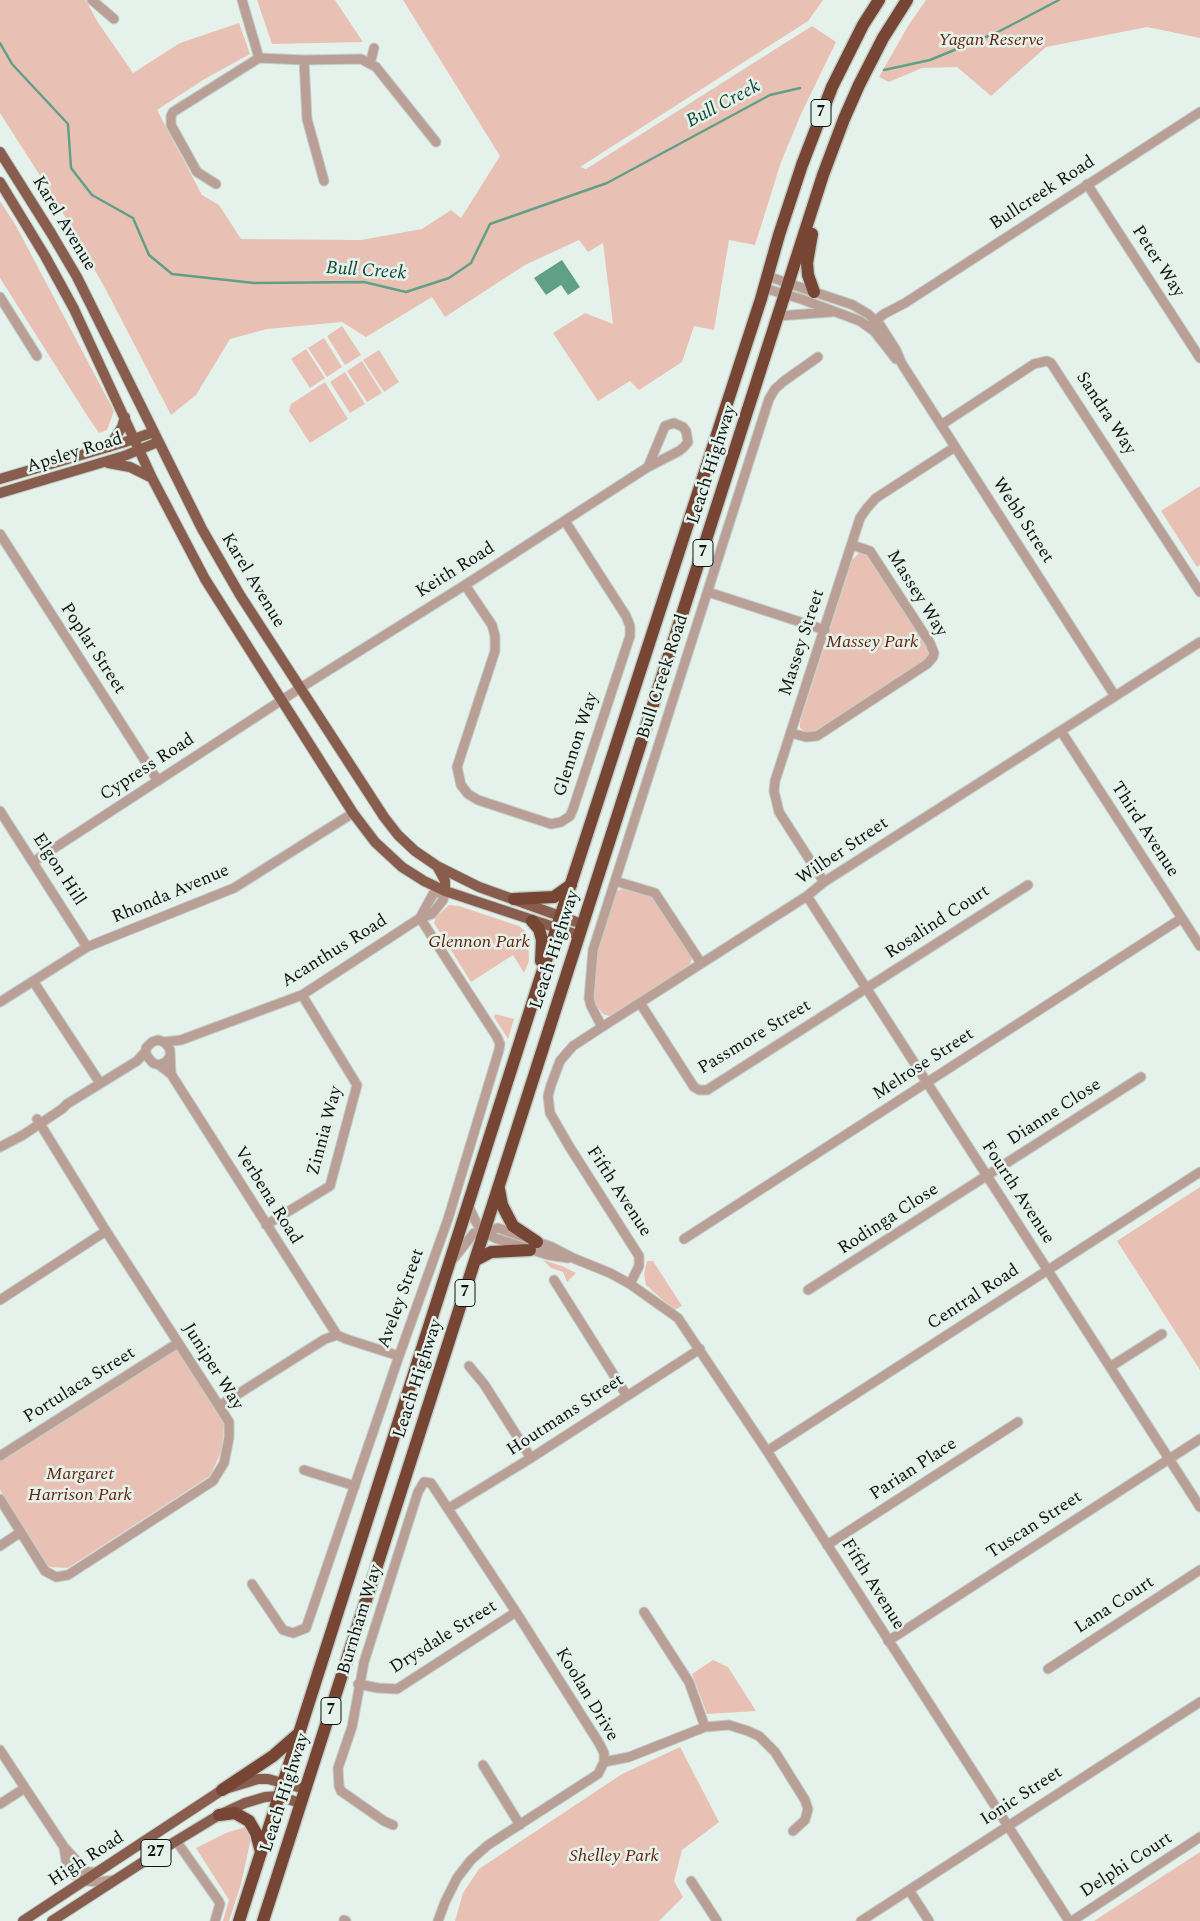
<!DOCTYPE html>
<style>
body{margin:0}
canvas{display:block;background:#e4f2eb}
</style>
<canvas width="1200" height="1921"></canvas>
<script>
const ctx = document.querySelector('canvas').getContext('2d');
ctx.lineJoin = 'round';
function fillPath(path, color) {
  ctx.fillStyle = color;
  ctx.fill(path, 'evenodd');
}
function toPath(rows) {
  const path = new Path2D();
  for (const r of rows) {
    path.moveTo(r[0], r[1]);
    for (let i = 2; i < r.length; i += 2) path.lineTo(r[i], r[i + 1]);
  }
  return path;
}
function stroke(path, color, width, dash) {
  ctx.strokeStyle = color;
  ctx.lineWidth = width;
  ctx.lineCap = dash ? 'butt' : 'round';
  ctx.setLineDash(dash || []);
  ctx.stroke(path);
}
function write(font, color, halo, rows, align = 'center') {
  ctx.font = font + ' Spectral,serif';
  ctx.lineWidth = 5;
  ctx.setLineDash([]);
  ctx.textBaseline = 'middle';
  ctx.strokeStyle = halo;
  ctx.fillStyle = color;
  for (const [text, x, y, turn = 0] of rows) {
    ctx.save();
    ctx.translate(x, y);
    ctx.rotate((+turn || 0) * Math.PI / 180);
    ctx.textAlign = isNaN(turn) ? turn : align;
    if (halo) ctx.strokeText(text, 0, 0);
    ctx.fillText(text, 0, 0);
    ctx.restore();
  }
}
fillPath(toPath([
 [0,0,86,0,97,21,133,73,180,43,239,23,250,54,203,80,157,110,202,195,219,205,241,239,361,240,422,229,451,210,461,218,500,156,403,0,823,0,808,21,580,167,586,169,812,26,836,42,801,114,781,162,755,245,729,240,714,330,694,326,682,362,639,390,630,381,598,401,553,333,585,313,613,324,603,243,588,252,579,240,525,265,445,317,432,297,366,337,342,322,267,329,230,339,196,395,171,415,106,290,55,199,0,113],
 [257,0,335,0,363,42,272,44],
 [926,0,1200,0,1200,38,1147,27,1046,47,991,96,957,67,922,68,889,82,879,77,908,26],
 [0,201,15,224,114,411,107,430,99,433,88,417,0,278],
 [342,326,361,355,345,365,327,336],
 [324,338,342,367,327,377,308,348],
 [306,349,325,378,310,388,291,359],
 [379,350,399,382,384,392,363,360],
 [362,361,382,393,367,402,347,371],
 [345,372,365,404,350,413,330,382],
 [325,382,348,419,310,443,289,411,291,404],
 [1200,486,1200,565,1197,567,1161,511],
 [859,553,865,553,869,557,929,649,929,655,925,661,810,734,805,732,800,728,800,722,852,560],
 [623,888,654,896,692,958,691,962,688,967,616,1013,609,1016,603,1014,595,1004,593,996,597,950,614,895,618,891],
 [449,905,459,906,519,926,524,930,528,936,529,961,524,973,513,955,471,982,434,923,436,917],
 [495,1014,514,1019,508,1039,494,1017],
 [1200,1187,1200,1370,1117,1241],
 [543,1260,562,1266,576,1273,567,1282,563,1272,551,1268],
 [647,1261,653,1261,682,1306,674,1310,646,1285,644,1274],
 [177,1349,224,1423,222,1450,210,1476,68,1568,49,1567,0,1490,0,1461],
 [713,1660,728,1667,756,1711,707,1714,692,1674],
 [680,1747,719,1822,682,1850,674,1881,683,1897,659,1921,455,1921,463,1893,479,1869,622,1774],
 [245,1827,251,1838,241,1884,229,1921,223,1921,229,1900,196,1848,226,1833],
 [1200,1852,1200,1921,1094,1921]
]), '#e9c1b4');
fillPath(toPath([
 [562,260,580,287,568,295,561,285,546,295,534,278]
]), '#61a088');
stroke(toPath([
 [0,43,12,64,68,124,71,168,92,195,133,218,149,255,172,274,254,283,364,282,406,292,449,278,471,263,490,224,607,183,770,95,800,88],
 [884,70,930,60,998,32,1059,0]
]), '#61a088', 2.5);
const minor = toPath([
 [92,0,114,19],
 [242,0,259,58],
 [304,60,307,119,324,181],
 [370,64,374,48],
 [216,184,197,172,171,125,171,116,173,112,259,58,304,60,361,59,376,67,436,142],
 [1087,184,1200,358],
 [767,276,853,305,868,314,880,325,896,350,902,364,1115,696],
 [764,288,801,299,860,321,874,331,896,359],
 [0,297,37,356],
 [778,316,832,312],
 [869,326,884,314,905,303,1200,112],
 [941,425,1034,364,1047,361,1051,363,1200,592],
 [0,534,158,781],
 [465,585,492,625,495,636,495,651,457,767,461,785,468,794,478,800,551,824,561,822,570,816,573,809,630,636,630,626,626,616,565,521],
 [708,592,825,630],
 [1061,731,1200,946],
 [791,733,806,737,817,736,927,664,933,657,934,653,930,643,870,551,852,545],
 [0,811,87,947],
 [33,862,305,685,465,585,648,467,679,451,684,447,688,442,686,431,683,427,674,423,665,426,648,467],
 [615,881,655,893,701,963],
 [824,882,779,812,774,791,775,781,860,518,867,508,876,498,955,447],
 [807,896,1200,1507],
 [33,981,100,1083],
 [0,1002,87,947,234,888,353,813],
 [640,1003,694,1087,699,1090,707,1090,1028,885],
 [602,1027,591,1006,589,998,593,950,769,399,775,389,784,381,818,357],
 [164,1042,181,1040,302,995,420,918,432,914,443,900,445,891,433,894,420,918],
 [169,1058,166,1062,159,1065,153,1063,146,1055,146,1048,152,1042,158,1040,164,1042,168,1046,170,1050,171,1074],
 [159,1065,171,1074,337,1335],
 [0,1147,23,1135,62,1109,67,1104,137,1061,146,1051],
 [468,1205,476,1222,484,1233,495,1238,548,1255,568,1258],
 [266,1225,330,1186,357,1085,302,995],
 [684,1239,1182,918],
 [454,1258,474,1233,484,1233,498,1228,552,1247,573,1258,610,1273,630,1284,678,1318,767,1451,1069,1921],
 [554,1280,627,1396],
 [630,1284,639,1266,639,1256,569,1146,550,1113,548,1096,551,1085,560,1061,566,1054,573,1046,602,1027,807,896,824,882,1200,642],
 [808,1290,1141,1077],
 [0,1300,106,1231],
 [469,1366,484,1384,531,1458],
 [1110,1367,1162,1334],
 [219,1406,325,1339,337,1335,346,1339,399,1356],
 [767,1451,1200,1172],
 [0,1456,178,1343],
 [304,1470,355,1486],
 [0,1499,45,1571,56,1577,68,1575,213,1481,224,1463,229,1438,229,1422,219,1406,106,1231,37,1119],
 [449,1508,531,1458,700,1349],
 [827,1545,1018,1422],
 [0,1546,21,1532],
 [252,1584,283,1630,293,1633,306,1628,399,1356,448,1219,499,1050,500,1044,497,1037,420,918],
 [644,1612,689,1682,705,1727],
 [888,1641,1200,1439],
 [1048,1669,1200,1570],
 [358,1684,378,1688,397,1689,516,1612],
 [0,1750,64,1847,87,1872,99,1872],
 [604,1762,629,1757,705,1727,729,1725,748,1731,759,1736,775,1752,805,1800,808,1809,805,1820,793,1831],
 [483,1765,520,1825],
 [0,1804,25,1788],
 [393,1825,384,1821,341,1791,339,1786,338,1768,352,1727,364,1662,418,1492,424,1482,431,1483,516,1612,599,1743,604,1753,604,1762,598,1774,488,1845,471,1860,457,1878,445,1902,438,1921],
 [177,1842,218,1900,220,1904,215,1921],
 [64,1847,66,1860,73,1874,85,1881,98,1882,114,1880],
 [691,1881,717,1921],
 [909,1890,929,1921],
 [344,1920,346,1921],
 [861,1921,1200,1702],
 [1072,1921,1200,1837]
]);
const major = toPath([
 [0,152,51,233,77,277,202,529,240,595,384,817,398,835,415,851,437,866,479,887,582,924],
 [0,182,45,256,74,309,152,478,205,579,353,813,375,842,402,867,424,881,445,891,578,935],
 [109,447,122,427,125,417],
 [108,463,130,467,152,478],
 [0,479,125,442,154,432],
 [0,493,124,456,158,442],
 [437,866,445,881,445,891],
 [23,1921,222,1790,258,1779,268,1779,305,1789],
 [52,1921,163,1849,219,1815,245,1803,265,1797,279,1796,300,1803]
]);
const highway = toPath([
 [812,234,807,263,808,275,814,292],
 [514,899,554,897,571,885],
 [532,921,539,929,542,940,541,961],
 [499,1189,502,1205,513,1226,537,1242],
 [476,1260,491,1252,530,1250],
 [222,1790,273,1756,297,1735],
 [219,1815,235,1813,249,1821,256,1833,261,1852],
 [239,1921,541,976,761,299,779,235,802,165,832,87,863,25,879,0],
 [263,1921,823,175,844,119,859,85,883,38,907,0]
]);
stroke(minor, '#c2cec8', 11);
stroke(major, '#c2cec8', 12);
stroke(highway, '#c2cec8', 15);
stroke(minor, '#b99f96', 9);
stroke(major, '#895d4e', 10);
stroke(highway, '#774534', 12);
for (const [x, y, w] of [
 [821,113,20],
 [703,553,20],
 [465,1293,20],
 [331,1711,20],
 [156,1853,30]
]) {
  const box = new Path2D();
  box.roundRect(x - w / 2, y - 13.5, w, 27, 4);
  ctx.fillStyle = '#e4f2eb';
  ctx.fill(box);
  stroke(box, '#0f1412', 1);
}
write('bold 16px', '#0f1412', null, [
 ["7",821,113],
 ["7",703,553],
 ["7",465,1293],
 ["7",331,1711],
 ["27",156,1853]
]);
write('italic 18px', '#68230a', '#e4f2eb', [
 ["Yagan Reserve",991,41],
 ["Massey Park",872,643],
 ["Glennon Park",479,943],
 ["Margaret",80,1475],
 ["Harrison Park",80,1496],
 ["Shelley Park",614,1857]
]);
write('18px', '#0f1412', '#e4f2eb', [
 ["Bullcreek Road",1043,194,-33],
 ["Karel Avenue",63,224,59],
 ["Peter Way",1157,262,57],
 ["Sandra Way",1105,414,57],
 ["Apsley Road",75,454,-17],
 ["Leach Highway",713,465,-72],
 ["Webb Street",1022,521,57],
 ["Keith Road",456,571,-32],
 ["Karel Avenue",252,581,59],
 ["Massey Way",916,594,58],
 ["Massey Street",803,643,-72],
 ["Poplar Street",92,649,57],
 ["Bull Creek Road",664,677,-72],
 ["Glennon Way",577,745,-72],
 ["Cypress Road",148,768,-33],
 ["Third Avenue",1144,830,57],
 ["Wilber Street",843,852,-34],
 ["Elgon Hill",58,870,57],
 ["Rhonda Avenue",171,895,-23],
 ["Rosalind Court",938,923,-33],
 ["Leach Highway",556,950,-72],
 ["Acanthus Road",335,952,-32],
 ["Passmore Street",755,1038,-31],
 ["Melrose Street",924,1065,-33],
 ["Dianne Close",1055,1113,-33],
 ["Zinnia Way",326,1131,-75],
 ["Fifth Avenue",618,1192,57],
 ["Fourth Avenue",1017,1193,57],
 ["Verbena Road",267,1196,58],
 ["Rodinga Close",889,1220,-33],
 ["Central Road",974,1298,-33],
 ["Aveley Street",402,1299,-70],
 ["Juniper Way",212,1367,58],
 ["Leach Highway",419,1379,-72],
 ["Portulaca Street",80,1386,-32],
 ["Houtmans Street",566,1416,-33],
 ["Parian Place",914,1470,-33],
 ["Tuscan Street",1035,1526,-33],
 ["Fifth Avenue",872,1585,58],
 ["Lana Court",1115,1606,-33],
 ["Burnham Way",361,1620,-73],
 ["Drysdale Street",444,1638,-32],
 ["Koolan Drive",586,1695,59],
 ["Leach Highway",286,1793,-72],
 ["Ionic Street",1022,1797,-33],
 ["High Road",87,1860,-33],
 ["Delphi Court",1127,1866,-33]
]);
write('italic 19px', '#154938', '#e4f2eb', [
 ["Bull Creek",724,105,-28],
 ["Bull Creek",366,272,4]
]);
</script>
